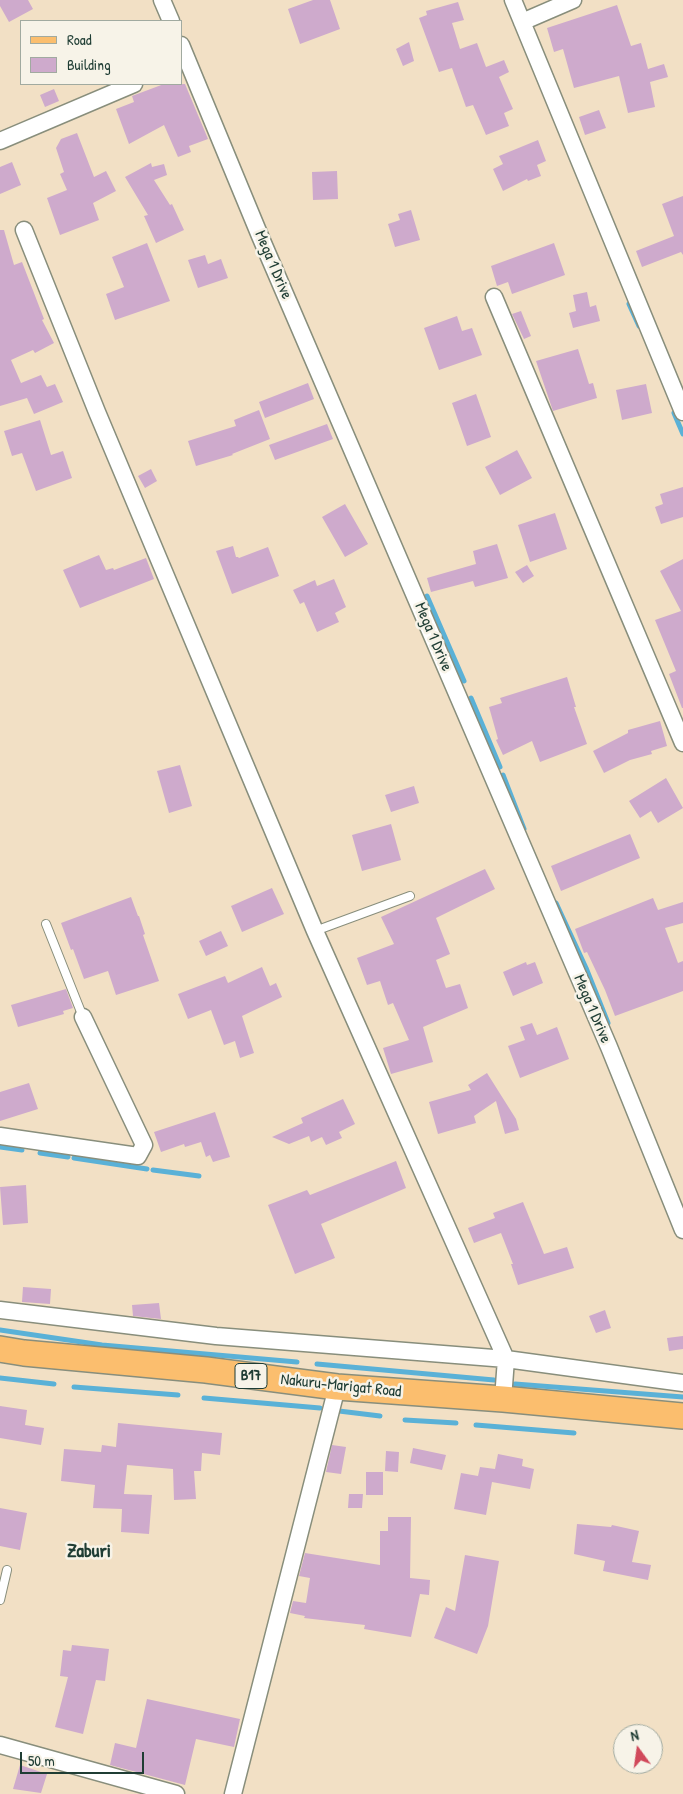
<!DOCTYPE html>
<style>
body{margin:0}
#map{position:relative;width:683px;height:1794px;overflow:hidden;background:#f2e0c5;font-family:"Patrick Hand",sans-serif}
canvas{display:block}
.legend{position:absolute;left:20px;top:20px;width:162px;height:65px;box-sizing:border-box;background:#f7f3e8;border:1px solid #a1aaa0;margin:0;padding:6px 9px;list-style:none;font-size:15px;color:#1f3d34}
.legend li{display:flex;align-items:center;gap:10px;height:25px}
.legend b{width:25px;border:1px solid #a1aaa0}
.north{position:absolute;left:613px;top:1724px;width:50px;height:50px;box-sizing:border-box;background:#f7f3e8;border:1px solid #a1aaa0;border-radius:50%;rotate:346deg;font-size:14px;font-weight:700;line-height:20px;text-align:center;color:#1f3d34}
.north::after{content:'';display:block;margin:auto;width:18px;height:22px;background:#d1495b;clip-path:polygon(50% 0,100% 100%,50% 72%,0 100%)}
.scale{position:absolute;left:20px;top:1752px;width:124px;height:22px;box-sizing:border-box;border:2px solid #1f3d34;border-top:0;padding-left:6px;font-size:15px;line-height:18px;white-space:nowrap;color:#1f3d34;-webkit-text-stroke:4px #f7f3e8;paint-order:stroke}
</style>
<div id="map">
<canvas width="683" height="1794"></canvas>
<ul class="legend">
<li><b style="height:6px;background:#fbbe6e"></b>Road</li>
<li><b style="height:14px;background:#ceaacc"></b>Building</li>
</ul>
<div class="north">N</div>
<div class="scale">50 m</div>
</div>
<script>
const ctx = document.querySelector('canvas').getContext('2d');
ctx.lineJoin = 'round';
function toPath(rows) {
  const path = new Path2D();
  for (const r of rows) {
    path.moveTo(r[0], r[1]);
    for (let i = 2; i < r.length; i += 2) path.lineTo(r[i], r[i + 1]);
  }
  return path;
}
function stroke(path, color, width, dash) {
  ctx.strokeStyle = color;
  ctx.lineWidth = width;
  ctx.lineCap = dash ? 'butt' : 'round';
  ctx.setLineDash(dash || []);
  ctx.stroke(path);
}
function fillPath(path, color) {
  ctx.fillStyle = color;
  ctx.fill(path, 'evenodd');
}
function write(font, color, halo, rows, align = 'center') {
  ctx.font = font + ' "Patrick Hand",sans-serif';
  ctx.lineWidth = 5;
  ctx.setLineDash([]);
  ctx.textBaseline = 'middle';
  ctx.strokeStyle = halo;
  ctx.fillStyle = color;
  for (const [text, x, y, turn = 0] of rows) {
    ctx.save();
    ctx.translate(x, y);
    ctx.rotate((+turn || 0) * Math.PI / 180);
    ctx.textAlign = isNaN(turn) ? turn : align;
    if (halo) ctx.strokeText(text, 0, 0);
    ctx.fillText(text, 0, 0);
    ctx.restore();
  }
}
stroke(toPath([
 [629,304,639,326],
 [674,413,683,434],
 [427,596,464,681],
 [471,698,500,767],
 [503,775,524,829],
 [556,903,586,968,608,1023],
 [0,1147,22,1150],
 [40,1153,68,1157],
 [74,1158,147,1169],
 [153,1170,199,1176],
 [0,1330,102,1345,297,1362],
 [317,1364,494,1380],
 [0,1378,54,1384],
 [515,1384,683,1397],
 [74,1387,178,1395],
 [204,1398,320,1408],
 [339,1411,380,1416],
 [405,1420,456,1423],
 [476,1425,574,1433]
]), '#5ab1d7', 5);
fillPath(toPath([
 [0,0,28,0,33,9,9,22,0,6],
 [313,0,330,0,340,29,300,44,288,9],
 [458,2,464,20,452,23,460,49,477,43,486,67,504,60,509,72,499,77,513,109,504,113,509,126,486,135,473,105,466,107,452,68,439,72,419,18,427,15,426,11],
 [617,5,631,46,641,43,648,69,664,64,668,77,650,82,655,107,628,113,619,76,574,88,563,49,554,52,547,28],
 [409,42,414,61,403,66,396,49],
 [164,84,185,84,208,139,189,146,191,152,178,157,164,125,129,144,116,109,134,102,132,96],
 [54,89,59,101,45,107,40,95],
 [599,110,606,128,585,135,579,117],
 [77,133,94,177,106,171,116,191,93,203,99,220,60,235,47,198,67,190,60,174,64,172,56,148,61,139],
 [538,140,546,161,537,165,541,176,528,181,527,179,503,191,493,169,503,164,499,156],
 [12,162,21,185,0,194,0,167],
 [151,163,152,167,164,164,167,175,154,180,170,205,172,204,184,230,156,243,144,216,148,215,125,177],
 [337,171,338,199,313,200,312,172],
 [683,196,683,255,681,252,642,267,636,251,674,236,662,204],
 [411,210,420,240,395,247,388,224,400,220,398,214],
 [0,230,4,230,14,265,22,262,44,319,42,320,54,343,35,353,33,350,11,360,21,383,41,375,47,387,55,384,63,402,34,414,27,398,0,406],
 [147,243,170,301,115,320,106,294,124,287,112,257],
 [554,243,565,275,512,294,508,282,497,286,491,266],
 [205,255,208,264,221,259,228,278,198,288,188,260],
 [587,292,590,307,596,305,600,321,573,328,569,313,576,311,573,295],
 [521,311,531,336,524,339,512,314],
 [457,316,462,331,472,328,482,355,439,370,424,328],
 [578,349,589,384,593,383,597,398,553,411,536,361],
 [308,383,314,399,265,418,259,402],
 [646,384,652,413,622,420,616,390],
 [476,394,491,437,467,446,452,403],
 [259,410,270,439,232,454,233,455,196,466,188,441,236,426,234,420],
 [40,420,51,455,63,451,72,478,36,491,22,453,12,456,4,431],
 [327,424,333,439,275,460,269,445],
 [517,450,532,478,500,495,485,467],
 [151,469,157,481,145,488,138,476],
 [683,487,683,517,661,524,655,507,663,504,660,494],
 [345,504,368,544,345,557,322,517],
 [555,513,567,549,530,562,518,525],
 [497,544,508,578,475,587,473,581,431,592,427,578,476,564,473,551],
 [233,546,236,557,238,557,239,558,268,547,279,576,232,594,216,551],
 [99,555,106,570,113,568,114,570,146,558,154,579,80,608,63,570],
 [683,559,683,708,682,708,669,674,676,671,655,620,681,611,660,571],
 [527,565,534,576,523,583,515,572],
 [334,579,346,607,335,613,339,622,317,632,304,602,300,604,293,590,315,580,317,586],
 [567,677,576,707,574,707,587,744,540,762,532,741,503,755,496,740,498,739,489,707,502,703,500,698],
 [660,721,667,746,651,751,652,754,630,760,604,773,593,751,628,733,628,730],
 [180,765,192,806,169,813,157,771],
 [666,778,683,808,658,823,651,811,640,818,629,801],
 [414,786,419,803,391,812,385,795],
 [391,824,401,860,362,871,352,835],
 [630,834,640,858,561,891,551,866],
 [485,869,495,889,436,918,450,954,436,960,446,988,460,984,468,1008,423,1027,433,1062,391,1074,383,1048,409,1040,393,1003,388,1005,380,981,367,985,357,958,394,944,381,917],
 [272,888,284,914,242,932,231,906],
 [131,897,138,916,139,916,145,934,143,935,159,981,116,995,108,971,84,979,73,949,71,950,61,923],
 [653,898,658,910,683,902,683,923,665,928,678,963,683,961,683,991,615,1016,605,990,587,952,584,953,575,929],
 [221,931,228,946,206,956,199,941],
 [526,962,527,965,535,962,543,983,513,996,503,972],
 [262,967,270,986,276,983,282,997,242,1016,254,1053,240,1058,235,1041,224,1045,211,1010,188,1019,178,994,225,976,228,983],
 [66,989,73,1008,63,1011,64,1014,18,1027,11,1005],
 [532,1023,537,1035,557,1027,569,1059,520,1078,508,1046,525,1040,520,1027],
 [487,1073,516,1119,519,1130,505,1134,496,1101,474,1116,476,1123,438,1134,429,1102,471,1090,468,1085],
 [29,1083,38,1109,0,1121,0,1092],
 [343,1099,355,1124,339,1132,342,1138,326,1145,322,1137,311,1142,309,1136,289,1144,272,1137,303,1123,301,1118],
 [215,1112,230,1157,213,1162,210,1155,206,1157,201,1142,185,1147,184,1144,161,1152,154,1132],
 [396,1161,406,1188,321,1224,335,1258,295,1274,268,1205,307,1190,310,1195],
 [26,1185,28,1223,3,1225,0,1187],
 [523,1202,544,1254,567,1247,574,1268,518,1285,511,1264,513,1264,501,1233,474,1243,468,1228,495,1218,493,1213],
 [23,1287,51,1289,50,1304,22,1302],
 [159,1303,161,1319,133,1316,132,1305],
 [605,1310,611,1328,596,1333,589,1316],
 [683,1336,683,1349,669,1351,667,1338],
 [0,1406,27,1410,25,1425,44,1428,41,1445,0,1438],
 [118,1423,222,1433,220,1455,202,1453,201,1471,194,1471,196,1499,174,1500,173,1469,127,1465,124,1494,152,1495,149,1534,121,1532,122,1509,93,1508,95,1485,61,1481,64,1449,101,1452,102,1445,116,1447],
 [332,1445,346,1447,341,1474,326,1472],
 [413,1448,446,1455,442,1470,410,1463],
 [386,1451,399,1452,398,1472,385,1471],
 [498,1454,523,1459,522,1466,534,1469,530,1489,492,1482,486,1515,454,1509,461,1473,478,1476,480,1467,495,1469],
 [366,1472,383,1472,383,1495,366,1495],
 [349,1494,363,1494,362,1508,348,1508],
 [0,1508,27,1513,20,1550,0,1546],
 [388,1517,411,1517,410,1578,430,1580,429,1595,420,1594,411,1637,364,1629,365,1625,304,1618,305,1616,290,1613,293,1601,306,1603,310,1578,299,1576,305,1553,380,1565,380,1531,388,1531],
 [577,1524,611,1527,612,1525,639,1531,632,1562,651,1565,648,1580,603,1571,605,1561,574,1554],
 [465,1555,499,1561,488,1626,477,1654,434,1638,446,1607,455,1611],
 [72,1645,109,1649,105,1681,96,1680,83,1734,55,1727,68,1677,60,1676,63,1650,71,1651],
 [147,1699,240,1719,234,1747,196,1739,185,1785,110,1765,115,1743,136,1748],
 [20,1765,47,1774,41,1793,13,1789]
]), '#ceaacc');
const service = toPath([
 [46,924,83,1017],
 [315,931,410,896],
 [0,1600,7,1570]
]);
const minor = toPath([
 [162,0,171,21],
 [513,0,683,412],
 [522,22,573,0],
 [181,45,260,236,609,1047,683,1230],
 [0,141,134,84],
 [24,230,97,412,315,931,506,1359,503,1399],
 [494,297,683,743],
 [0,1136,138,1156,144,1145,83,1017],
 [0,1310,216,1336,506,1359,683,1383],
 [0,1745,176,1794],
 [233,1794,337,1387]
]);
const primary = toPath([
 [0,1349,24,1353,206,1370,337,1387,503,1399,683,1416]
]);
stroke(service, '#888e7c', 10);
stroke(minor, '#888e7c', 19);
stroke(primary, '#888e7c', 28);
stroke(service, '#fff', 8);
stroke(minor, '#fff', 16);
stroke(primary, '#fbbe6e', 25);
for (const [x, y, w] of [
 [251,1376,32]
]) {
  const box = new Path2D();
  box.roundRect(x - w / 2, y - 12.5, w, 25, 4);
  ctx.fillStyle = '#f7f3e8';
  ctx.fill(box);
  stroke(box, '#1f3d34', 1);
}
write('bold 15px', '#1f3d34', null, [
 ["B17",251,1376]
]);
write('16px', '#1f3d34', '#f7f3e8', [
 ["Mega 1 Drive",273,265,67],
 ["Mega 1 Drive",433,637,67],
 ["Mega 1 Drive",592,1009,67],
 ["Nakuru-Marigat Road",341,1386,6]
]);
write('bold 19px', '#1f3d34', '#f7f3e8', [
 ["Zaburi",89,1552]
]);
</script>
